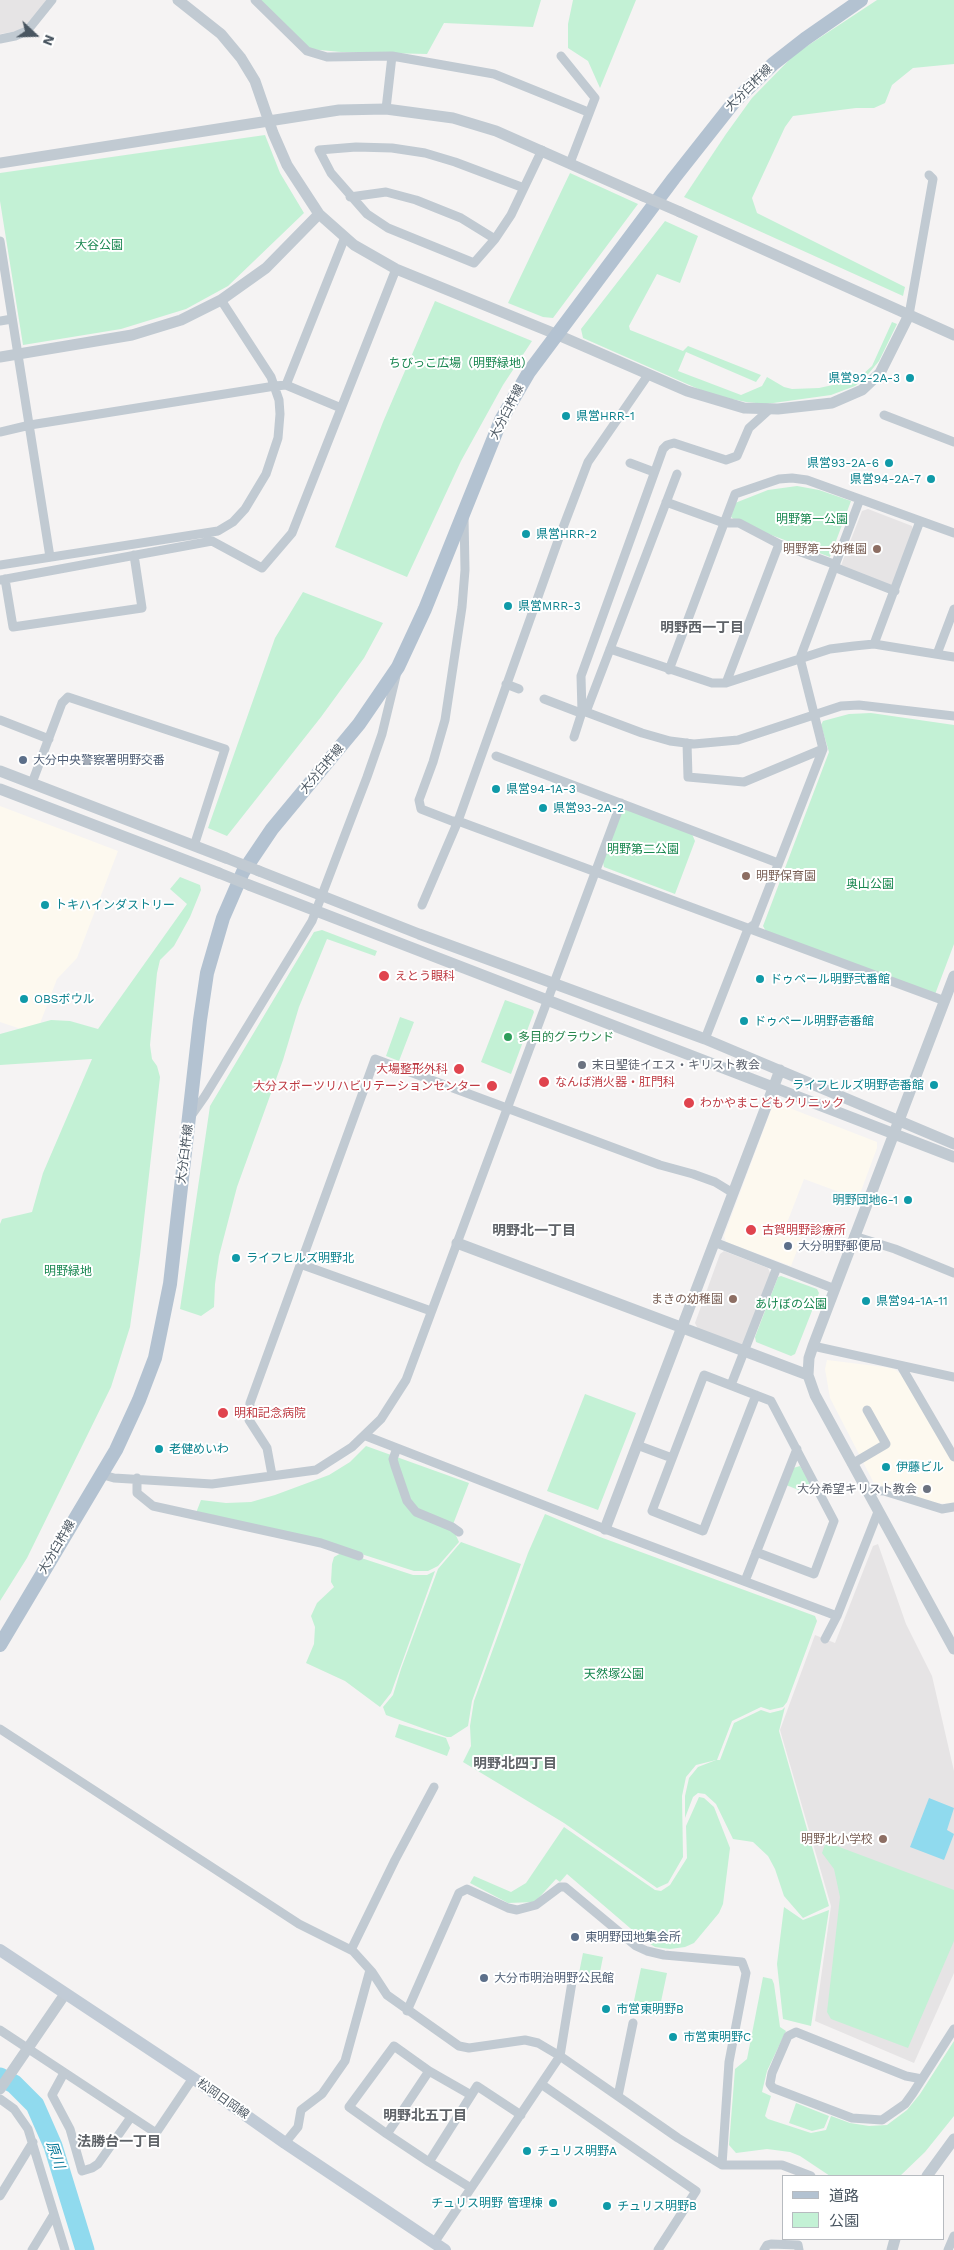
<!DOCTYPE html>
<meta charset="utf-8">
<style>
body{margin:0}
#map{position:relative;width:954px;height:2250px;overflow:hidden;background:#f5f3f3;font-family:"Work Sans","Noto Sans JP",sans-serif}
canvas{display:block}
.legend{position:absolute;left:782px;top:2175px;width:162px;height:65px;box-sizing:border-box;background:#fff;border:1px solid #b7bbc0;margin:0;padding:6px 9px;list-style:none;font-size:15px;color:#4a5661}
.legend li{display:flex;align-items:center;gap:10px;height:25px}
.legend b{width:25px;border:1px solid #b7bbc0}
.north{position:absolute;left:10px;top:10px;width:50px;height:50px;-webkit-text-stroke:4px #fff;paint-order:stroke;rotate:111deg;font-size:14px;font-weight:700;line-height:20px;text-align:center;color:#4a5661}
.north::after{content:'';display:block;margin:auto;width:18px;height:22px;background:#4a5661;clip-path:polygon(50% 0,100% 100%,50% 72%,0 100%)}
</style>
<div id="map">
<canvas width="954" height="2250"></canvas>
<ul class="legend">
<li><b style="height:6px;background:#b3c2d1"></b>道路</li>
<li><b style="height:14px;background:#c3f1d5"></b>公園</li>
</ul>
<div class="north">N</div>
</div>
<script>
const ctx = document.querySelector('canvas').getContext('2d');
ctx.lineJoin = 'round';
function fillPath(path, color) {
  ctx.fillStyle = color;
  ctx.fill(path, 'evenodd');
}
function toPath(rows) {
  const path = new Path2D();
  for (const r of rows) {
    path.moveTo(r[0], r[1]);
    for (let i = 2; i < r.length; i += 2) path.lineTo(r[i], r[i + 1]);
  }
  return path;
}
function stroke(path, color, width, dash) {
  ctx.strokeStyle = color;
  ctx.lineWidth = width;
  ctx.lineCap = dash ? 'butt' : 'round';
  ctx.setLineDash(dash || []);
  ctx.stroke(path);
}
function write(font, color, halo, rows, align = 'center') {
  ctx.font = font + ' "Work Sans","Noto Sans JP",sans-serif';
  ctx.lineWidth = 4;
  ctx.setLineDash([]);
  ctx.textBaseline = 'middle';
  ctx.strokeStyle = halo;
  ctx.fillStyle = color;
  for (const [text, x, y, turn = 0] of rows) {
    ctx.save();
    ctx.translate(x, y);
    ctx.rotate((+turn || 0) * Math.PI / 180);
    ctx.textAlign = isNaN(turn) ? turn : align;
    if (halo) ctx.strokeText(text, 0, 0);
    ctx.fillText(text, 0, 0);
    ctx.restore();
  }
}
fillPath(toPath([
 [0,806,118,851,77,958,57,979,36,1034,0,1022],
 [774,1102,877,1142,877,1148,858,1199,804,1179,785,1228,803,1235,791,1266,726,1242,724,1236],
 [827,1360,884,1367,894,1369,902,1375,954,1462,954,1504,934,1503,877,1489,830,1398,825,1369]
]), '#fdf9ef');
fillPath(toPath([
 [0,0,47,0,24,30,0,34],
 [868,509,912,526,913,530,893,587,840,568,862,511],
 [724,1251,768,1268,771,1275,745,1343,741,1345,698,1329,695,1323,720,1254],
 [878,1544,906,1624,932,1676,954,1771,954,1973,914,2063,815,2021,831,1906,780,1730,815,1635,835,1643,873,1546]
]), '#e6e4e5');
fillPath(toPath([
 [256,0,541,0,533,27,444,23,427,54,341,52,309,49],
 [573,0,636,0,600,88,588,61,568,48,568,24],
 [877,0,954,0,954,64,913,68,892,85,885,103,874,108,856,108,793,116,785,127,752,198,757,213,905,287,903,296,684,197,726,134,752,98,795,54],
 [265,135,280,173,304,213,228,286,186,309,121,329,23,345,0,201,0,173],
 [570,173,638,204,553,318,543,317,508,303],
 [665,221,698,236,680,283,657,274,629,326,630,330,683,351,688,346,761,375,756,382,686,352,678,371,741,395,762,386,767,377,784,387,792,389,819,388,842,383,862,375,872,366,892,322,897,324,879,361,864,379,855,386,831,395,766,404,746,402,712,395,583,338,581,329],
 [435,301,532,341,503,385,461,461,407,577,335,547,383,422],
 [797,486,819,490,851,501,830,557,739,523,731,517,735,503,768,490],
 [303,592,383,623,364,658,321,717,227,836,208,828,275,638],
 [871,713,954,725,954,944,934,997,767,933,763,926,829,752,821,725,823,721,849,714],
 [623,808,692,834,695,841,675,894,604,867,602,858],
 [180,877,200,885,201,890,190,917,174,946,160,960,157,973,150,1045,152,1059,157,1066,160,1077,140,1255,130,1327,111,1387,27,1558,0,1601,0,1224,2,1219,32,1212,43,1173,92,1059,0,1065,0,1034,51,1020,70,1021,98,1029,187,904,170,889],
 [322,930,377,951,375,956,327,939,299,1007,283,1060,237,1187,219,1256,215,1284,214,1307,201,1316,180,1309,210,1106,314,932],
 [505,1000,533,1010,534,1012,511,1074,481,1062],
 [400,1017,414,1022,399,1061,386,1056],
 [781,1276,817,1289,819,1293,795,1354,791,1356,756,1342,755,1337,778,1277],
 [585,1394,636,1413,598,1510,547,1491],
 [366,1446,469,1483,452,1527,459,1542,438,1566,428,1571,414,1571,321,1541,196,1513,201,1500,226,1503,251,1502,275,1495,329,1475,350,1462],
 [800,1466,811,1484,807,1490,801,1491,786,1485,793,1468],
 [545,1514,600,1537,815,1616,817,1621,787,1702,783,1707,770,1710,761,1707,732,1721,717,1760,720,1760,734,1723,761,1710,770,1713,782,1710,785,1707,779,1731,829,1906,803,1918,784,1896,775,1869,768,1856,753,1842,733,1839,716,1804,705,1794,698,1793,693,1797,685,1818,685,1796,689,1778,698,1767,716,1760,696,1765,686,1777,682,1796,683,1857,668,1883,657,1888,564,1823,463,1762,471,1746,470,1726,474,1701,528,1553],
 [461,1542,521,1564,472,1701,468,1726,451,1737,447,1737,386,1715,383,1707,393,1695,401,1669,438,1569],
 [343,1552,413,1575,427,1575,435,1571,391,1693,380,1707,345,1681,306,1663,314,1644,315,1627,311,1616,317,1603,334,1587,331,1582,332,1564,334,1557],
 [399,1724,446,1738,450,1748,447,1756,395,1737],
 [699,1797,704,1798,714,1807,730,1848,723,1904,719,1913,694,1943,685,1947,670,1949,655,1947,644,1940,567,1874,560,1882,556,1879,535,1902,508,1903,470,1883,474,1876,511,1892,526,1883,564,1827,655,1890,661,1891,670,1885,687,1858,686,1826],
 [826,1842,954,1890,954,1941,908,2048,831,2019,827,2012,840,1897,834,1869,822,1853],
 [784,1907,803,1920,829,1910,811,2026,783,2019,777,1964],
 [583,1953,603,1957,599,1977,579,1973],
 [641,1968,667,1973,658,2016,632,2010],
 [763,1977,772,1979,774,1984,780,2027,786,2031,767,2071,762,2092,771,2096,765,2116,768,2119,811,2133,826,2130,831,2116,850,2123,869,2126,887,2125,907,2110,920,2094,954,2041,954,2116,925,2152,900,2176,830,2176,800,2156,790,2152,767,2149,736,2153,729,2145,735,2069,747,2059],
 [796,2103,829,2116,824,2128,812,2131,789,2123]
]), '#c3f1d5');
fillPath(toPath([
 [929,1798,954,1808,947,1830,954,1834,944,1860,910,1847]
]), '#90daee');
stroke(toPath([
 [0,2077,14,2084,35,2105,53,2146,85,2250]
]), '#90daee', 19);
stroke(toPath([
 [255,0,307,51,327,57,392,56],
 [0,39,15,36,27,31,52,0],
 [561,56,595,98,570,163],
 [386,109,392,56,494,74,588,112],
 [524,188,455,162,425,153,392,148,356,147,319,150,331,173,367,214,388,228,474,263,495,239,511,215,542,150],
 [350,197,386,192,416,200,461,218,495,239],
 [0,241,50,557],
 [909,315,933,179,929,175],
 [0,321,12,319],
 [286,385,345,237],
 [884,415,954,442],
 [0,432,30,425,275,386,286,385,341,408],
 [630,463,654,472],
 [666,502,724,523,739,523,779,544,831,563,839,569,895,591],
 [464,516,465,570,462,607,445,720,433,762,419,800,421,809,452,821,458,821,945,1001],
 [0,565,218,531,233,522,245,509,266,474,278,438,280,414,279,400,271,377,221,300],
 [5,579,13,627,142,608,134,555],
 [0,580,212,541,262,568,292,533,396,269],
 [874,644,920,521],
 [610,649,712,683,726,683,830,649,854,646,874,644,954,657],
 [937,654,954,609],
 [669,670,735,494,779,479,792,478,807,480,954,533],
 [726,683,779,544],
 [506,684,519,689],
 [544,699,578,712,586,712,642,733,670,741,694,744,738,740,841,706,859,705,954,716],
 [586,712,677,474],
 [0,720,49,739],
 [574,737,582,712,581,676,663,449,667,445,674,443,726,460,737,456,749,428,770,409],
 [687,743,688,777,744,782,823,749],
 [496,756,778,863],
 [32,783,62,703,68,697,225,749,194,846],
 [422,905,458,821,559,538,588,462,648,375],
 [705,1039,748,929,755,924,823,749,800,658,860,499],
 [191,1116,205,1096,312,921,367,777,382,734,396,676],
 [854,1236,895,1249,954,1273],
 [714,1242,835,1289],
 [300,1264,431,1311],
 [813,1346,954,1377],
 [901,1366,954,1457],
 [731,1385,777,1267],
 [756,1395,703,1531,652,1511,704,1375,771,1401,834,1521,814,1574,756,1552],
 [366,1436,605,1529,837,1616,878,1512],
 [637,1445,672,1458],
 [397,1448,393,1459,395,1466,407,1501,416,1512,452,1527,459,1532],
 [852,1464,886,1444,867,1410],
 [100,1474,114,1478,212,1484,316,1470,352,1447,381,1419,406,1380,621,803],
 [272,1475,267,1448,249,1420,250,1403,375,1059,660,1165,693,1174,715,1182,733,1193],
 [137,1478,137,1493,153,1506,321,1543,359,1556],
 [866,1490,884,1491,942,1509,954,1507],
 [745,1581,797,1449],
 [825,1639,837,1616],
 [0,1729,299,1924,353,1951,372,1972,387,1995,459,2046,469,2048,525,2040,538,2043,560,2056,678,2138,722,2165,782,2165,811,2176],
 [351,1950,395,1860,434,1787],
 [407,2011,459,1893,467,1889,508,1908,517,1910,536,1905,560,1887,565,1887,636,1946,647,1951,664,1955,742,1962,746,1973,729,2062,722,2165],
 [0,2030,156,2133,193,2078],
 [429,2071,471,2095],
 [64,2073,52,2095,70,2129,82,2171,92,2168,98,2164,131,2117],
 [922,2079,906,2076,796,2032,788,2036,772,2073,770,2084,773,2088,852,2118,882,2120,905,2104,913,2093,954,2029],
 [541,2084,696,2191,658,2250],
 [618,2096,633,2023],
 [0,2099,14,2109,28,2129,65,2250],
 [387,2134,429,2071,394,2046,349,2107,387,2134,429,2162],
 [285,2143,298,2127,301,2110,322,2094,345,2061,370,1970],
 [471,2188,429,2162,477,2086,521,2115],
 [0,2196,33,2142],
 [434,2243,560,2056,572,1982],
 [32,2250,54,2214],
 [764,2250,767,2245,771,2244,798,2245,799,2250],
 [948,2250,954,2236]
]), '#c1cad2', 9);
stroke(toPath([
 [178,0,221,34,241,58,255,81,273,133,287,165,319,214,354,245,396,269,558,335,687,391,744,408,778,409,832,403,862,390,880,373,909,315],
 [0,163,339,110,386,109,453,118,496,131,643,196],
 [680,212,954,335],
 [0,357,132,335,181,320,221,300,266,268,319,214],
 [0,771,226,858],
 [0,789,219,873],
 [259,871,419,934,705,1039,954,1144],
 [249,885,954,1157],
 [954,976,813,1346,809,1358,808,1375,815,1395,954,1649],
 [457,1243,808,1375],
 [605,1529,780,1070],
 [0,2089,65,1994],
 [927,2176,954,2139],
 [892,2250,895,2239]
]), '#c1cad2', 11);
stroke(toPath([
 [0,1950,193,2078,285,2143,445,2250]
]), '#c1cbd6', 12);
stroke(toPath([
 [0,1645,116,1450,139,1400,155,1358,170,1284,200,1020,207,973,223,918,243,872,272,829,359,724,398,667,425,609,501,420,529,372,674,178,734,102,773,64,805,39,861,0]
]), '#b3c2d1', 14);
stroke(toPath([
 [643,196,680,212],
 [226,858,259,871],
 [219,873,249,885]
]), '#c1cad2', 11);
for (const [x, y, r, color] of [
 [910,378,5,"#0f9aa8"],
 [566,416,5,"#0f9aa8"],
 [889,463,5,"#0f9aa8"],
 [931,479,5,"#0f9aa8"],
 [526,534,5,"#0f9aa8"],
 [877,549,5,"#8d6e63"],
 [508,606,5,"#0f9aa8"],
 [23,760,5,"#5c6f8a"],
 [496,789,5,"#0f9aa8"],
 [543,808,5,"#0f9aa8"],
 [746,876,5,"#8d6e63"],
 [45,905,5,"#0f9aa8"],
 [384,976,6,"#e0444e"],
 [760,979,5,"#0f9aa8"],
 [24,999,5,"#0f9aa8"],
 [744,1021,5,"#0f9aa8"],
 [508,1037,5,"#2e9e5b"],
 [582,1065,5,"#6b7280"],
 [459,1069,6,"#e0444e"],
 [544,1082,6,"#e0444e"],
 [934,1085,5,"#0f9aa8"],
 [492,1086,6,"#e0444e"],
 [689,1103,6,"#e0444e"],
 [908,1200,5,"#0f9aa8"],
 [751,1230,6,"#e0444e"],
 [788,1246,5,"#5c6f8a"],
 [236,1258,5,"#0f9aa8"],
 [733,1299,5,"#8d6e63"],
 [866,1301,5,"#0f9aa8"],
 [223,1413,6,"#e0444e"],
 [159,1449,5,"#0f9aa8"],
 [886,1467,5,"#0f9aa8"],
 [927,1489,5,"#6b7280"],
 [883,1839,5,"#8d6e63"],
 [575,1937,5,"#5c6f8a"],
 [484,1978,5,"#5c6f8a"],
 [606,2009,5,"#0f9aa8"],
 [673,2037,5,"#0f9aa8"],
 [527,2151,5,"#0f9aa8"],
 [553,2203,5,"#0f9aa8"],
 [607,2206,5,"#0f9aa8"]
]) {
  const dot = new Path2D();
  dot.arc(x, y, r, 0, 2 * Math.PI);
  ctx.fillStyle = color;
  ctx.fill(dot);
  stroke(dot, '#fff', 2);
}
write('12px', '#4a5661', '#fff', [
 ["大分臼杵線",749,88,-45],
 ["大分臼杵線",507,412,-63],
 ["大分臼杵線",322,769,-50],
 ["大分臼杵線",185,1154,-83],
 ["大分臼杵線",57,1547,-60],
 ["松岡日岡線",223,2099,35]
]);
write('12px', '#17864f', '#fff', [
 ["大谷公園",99,245],
 ["ちびっこ広場（明野緑地）",461,363],
 ["明野第一公園",812,519],
 ["明野第二公園",643,849],
 ["奥山公園",870,884],
 ["明野緑地",68,1271],
 ["あけぼの公園",791,1304],
 ["天然塚公園",614,1674]
]);
write('12px', '#0d838f', '#fff', [
 ["県営92-2A-3",900,378,"right"],
 ["県営HRR-1",576,416],
 ["県営93-2A-6",879,463,"right"],
 ["県営94-2A-7",921,479,"right"],
 ["県営HRR-2",536,534],
 ["県営MRR-3",518,606],
 ["県営94-1A-3",506,789],
 ["県営93-2A-2",553,808],
 ["トキハインダストリー",55,905],
 ["ドゥペール明野弐番館",770,979],
 ["OBSボウル",34,999],
 ["ドゥペール明野壱番館",754,1021],
 ["ライフヒルズ明野壱番館",924,1085,"right"],
 ["明野団地6-1",898,1200,"right"],
 ["ライフヒルズ明野北",246,1258],
 ["県営94-1A-11",876,1301],
 ["老健めいわ",169,1449],
 ["伊藤ビル",896,1467],
 ["市営東明野B",616,2009],
 ["市営東明野C",683,2037],
 ["チュリス明野A",537,2151],
 ["チュリス明野 管理棟",543,2203,"right"],
 ["チュリス明野B",617,2206]
], 'left');
write('12px', '#785e54', '#fff', [
 ["明野第一幼稚園",867,549],
 ["明野保育園",756,876,"left"],
 ["まきの幼稚園",723,1299],
 ["明野北小学校",873,1839]
], 'right');
write('12px', '#4e5e75', '#fff', [
 ["大分中央警察署明野交番",33,760],
 ["大分明野郵便局",798,1246],
 ["東明野団地集会所",585,1937],
 ["大分市明治明野公民館",494,1978]
], 'left');
write('12px', '#be3a42', '#fff', [
 ["えとう眼科",395,976],
 ["大場整形外科",448,1069,"right"],
 ["なんば消火器・肛門科",555,1082],
 ["大分スポーツリハビリテーションセンター",481,1086,"right"],
 ["わかやまこどもクリニック",700,1103],
 ["古賀明野診療所",762,1230],
 ["明和記念病院",234,1413]
], 'left');
write('12px', '#27864d', '#fff', [
 ["多目的グラウンド",518,1037]
], 'left');
write('12px', '#5b616d', '#fff', [
 ["末日聖徒イエス・キリスト教会",592,1065],
 ["大分希望キリスト教会",917,1489,"right"]
], 'left');
write('bold 14px', '#5f6368', '#fff', [
 ["明野西一丁目",702,628],
 ["明野北一丁目",534,1231],
 ["明野北四丁目",515,1764],
 ["明野北五丁目",425,2116],
 ["法勝台一丁目",119,2142]
]);
write('italic 14px', '#0c7c9b', '#fff', [
 ["原川",55,2155,71]
]);
</script>
